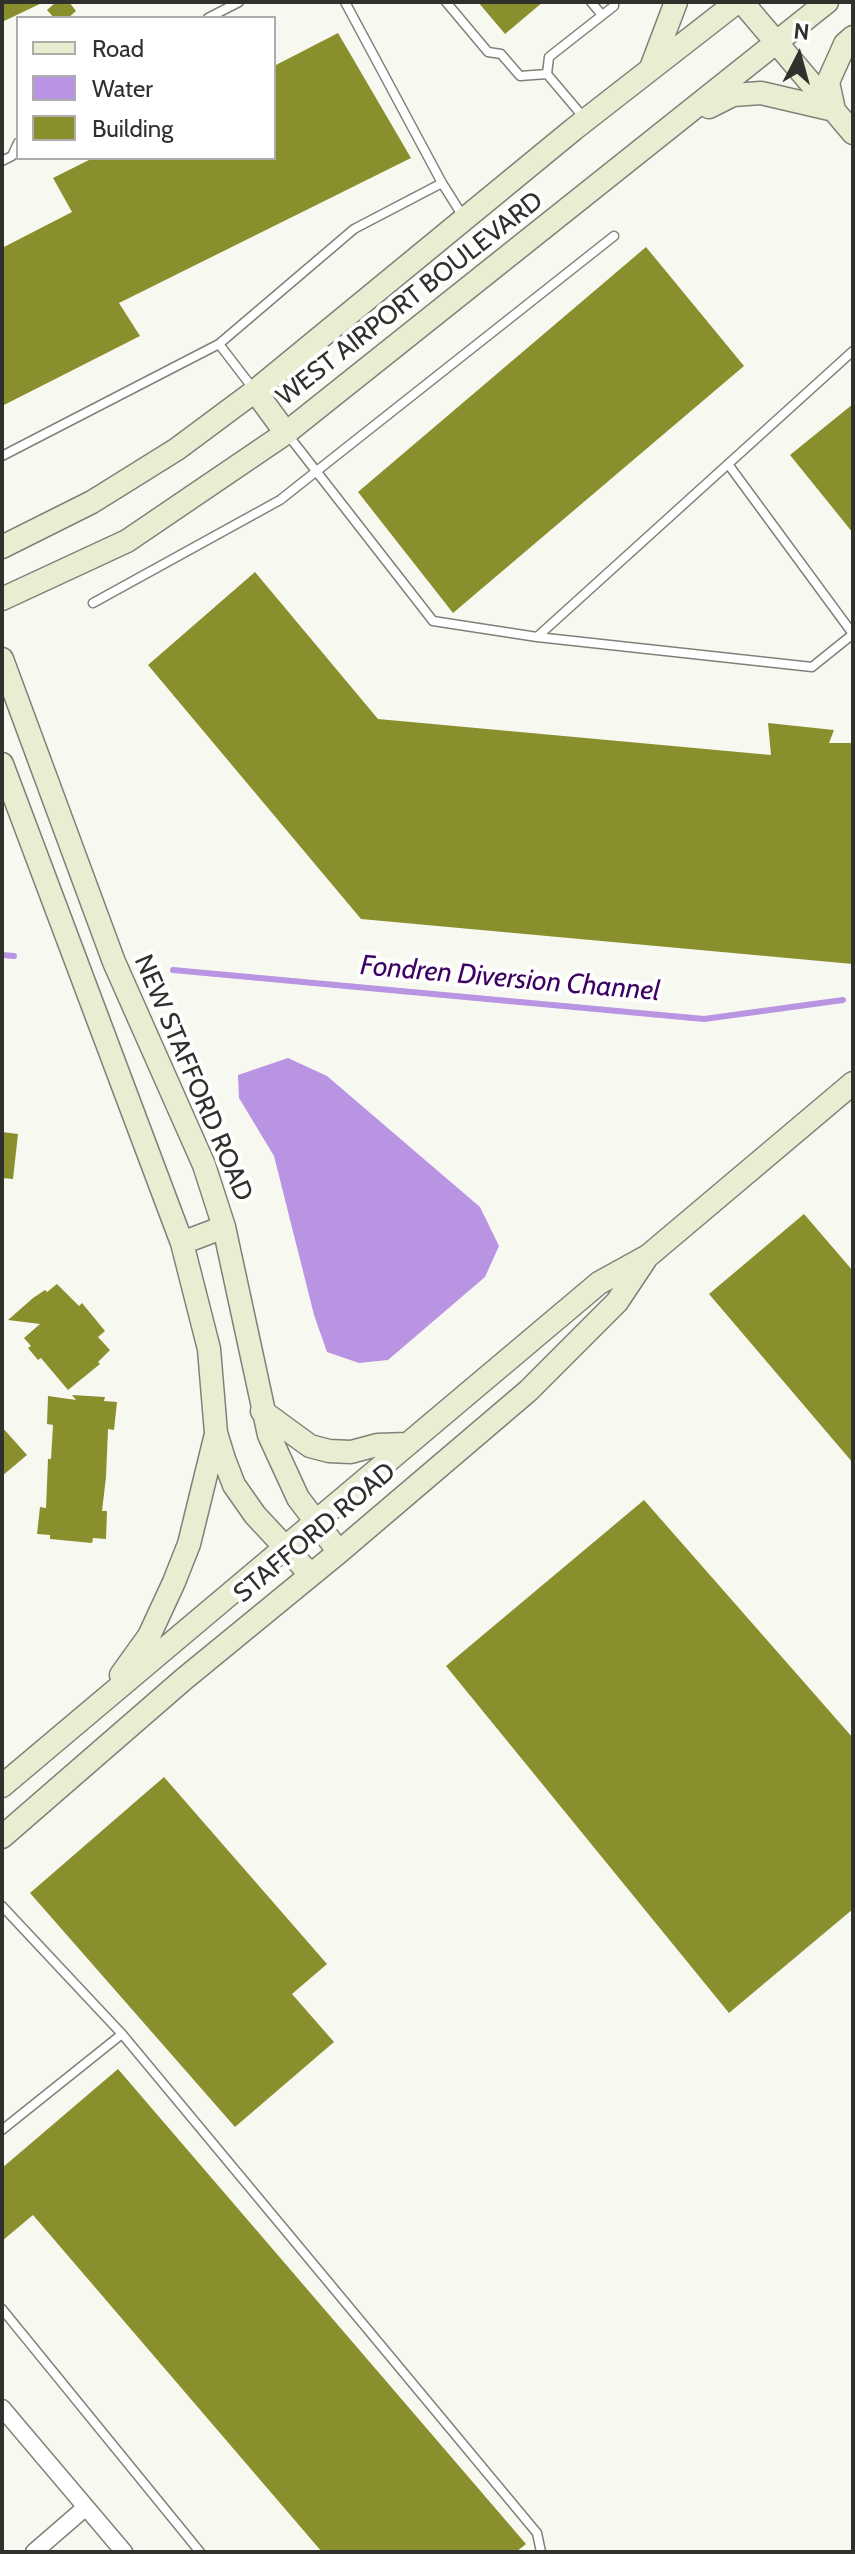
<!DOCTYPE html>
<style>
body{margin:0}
#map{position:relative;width:855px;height:2554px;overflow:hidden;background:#f7f9f0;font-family:Cabin,sans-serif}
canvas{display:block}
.frame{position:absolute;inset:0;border:4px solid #30302d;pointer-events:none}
.legend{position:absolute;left:16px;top:16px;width:260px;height:144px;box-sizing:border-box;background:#fff;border:2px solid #acacab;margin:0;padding:10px 14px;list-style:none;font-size:24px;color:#30302d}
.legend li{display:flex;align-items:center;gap:16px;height:40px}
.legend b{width:40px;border:2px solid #acacab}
.north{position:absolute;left:759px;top:16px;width:80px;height:80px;-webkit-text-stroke:6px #fff;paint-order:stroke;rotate:6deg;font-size:22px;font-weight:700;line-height:32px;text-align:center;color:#30302d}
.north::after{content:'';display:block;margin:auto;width:28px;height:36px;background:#30302d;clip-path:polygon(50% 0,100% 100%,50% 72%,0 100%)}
</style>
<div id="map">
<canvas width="855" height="2554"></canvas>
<div class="frame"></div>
<ul class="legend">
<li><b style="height:10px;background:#ebedd3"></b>Road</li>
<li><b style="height:22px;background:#b994e3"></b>Water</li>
<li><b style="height:22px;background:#8a8f2e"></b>Building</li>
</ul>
<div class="north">N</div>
</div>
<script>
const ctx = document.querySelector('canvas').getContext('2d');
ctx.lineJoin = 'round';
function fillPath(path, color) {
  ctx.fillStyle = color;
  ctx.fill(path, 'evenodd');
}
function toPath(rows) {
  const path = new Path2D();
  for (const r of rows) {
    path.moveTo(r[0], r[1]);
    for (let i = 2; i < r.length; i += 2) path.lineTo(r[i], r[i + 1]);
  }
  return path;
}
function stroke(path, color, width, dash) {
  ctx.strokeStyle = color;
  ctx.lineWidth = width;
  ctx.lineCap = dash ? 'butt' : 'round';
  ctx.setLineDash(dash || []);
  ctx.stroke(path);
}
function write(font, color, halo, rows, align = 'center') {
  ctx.font = font + ' Cabin,sans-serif';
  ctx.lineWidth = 8;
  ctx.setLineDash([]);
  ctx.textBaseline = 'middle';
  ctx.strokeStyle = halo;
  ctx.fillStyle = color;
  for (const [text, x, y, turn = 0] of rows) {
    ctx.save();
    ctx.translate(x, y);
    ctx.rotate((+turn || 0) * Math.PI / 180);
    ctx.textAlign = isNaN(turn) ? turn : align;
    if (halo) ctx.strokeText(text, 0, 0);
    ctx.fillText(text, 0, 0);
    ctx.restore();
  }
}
fillPath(toPath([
 [288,1058,327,1076,480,1207,499,1246,485,1277,388,1360,359,1363,327,1352,314,1315,274,1156,239,1098,238,1075]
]), '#b994e3');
stroke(toPath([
 [2,955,14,956],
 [173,970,704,1019,843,1000]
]), '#b994e3', 6);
fillPath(toPath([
 [2,2,44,2,2,22],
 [56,2,69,2,76,11,68,18,54,18,47,10],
 [478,2,543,2,505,34],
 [338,33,411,158,119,303,140,336,2,406,2,248,72,212,53,178,93,158,274,158,274,66],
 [646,247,744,366,453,613,358,492],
 [853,404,853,533,790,455],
 [255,572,378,719,771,755,768,723,834,730,829,743,853,743,853,964,361,919,148,665],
 [2,1132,18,1134,13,1179,2,1178],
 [804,1214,853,1271,853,1463,709,1294],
 [57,1284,79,1306,82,1303,105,1331,98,1337,110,1350,98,1362,100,1364,68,1390,41,1358,38,1360,28,1348,31,1346,24,1338,40,1324,8,1320,33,1298,45,1290,47,1292],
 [72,1395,105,1397,104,1401,117,1402,114,1430,108,1429,106,1477,102,1511,107,1511,106,1539,93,1538,92,1543,50,1539,50,1535,37,1534,40,1507,46,1508,48,1459,51,1459,53,1425,47,1424,48,1396,76,1400],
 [2,1427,27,1455,2,1476],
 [644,1500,853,1738,853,1909,729,2013,446,1666],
 [164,1777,327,1964,292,1994,334,2042,235,2127,30,1893],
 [118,2069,526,2544,516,2552,322,2552,33,2215,2,2241,2,2168]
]), '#8a8f2e');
const lane = toPath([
 [345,2,442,183,464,218],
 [446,2,488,52,501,54,520,76,547,74],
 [591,2,602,15],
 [208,18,239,2],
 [585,119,547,74,549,57,614,6,614,2],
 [2,161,12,156,18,143],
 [219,344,255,391],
 [288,435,433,621,537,637,853,351],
 [2,456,219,344,354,229,442,183],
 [93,603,280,500,614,236],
 [537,637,812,667,853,634,728,464],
 [2,1906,122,2034,537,2533,541,2552],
 [2,2130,122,2034],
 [2,2309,200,2552]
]);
const street = toPath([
 [2,2408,124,2552],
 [34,2552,86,2507]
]);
const secondary = toPath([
 [742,2,853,133],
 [651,68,676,2],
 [709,107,733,95,761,93,834,110,828,82,845,44,853,37],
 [255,391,286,433],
 [2,547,92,502,177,449,255,391,574,129,737,2],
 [2,599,127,541,286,433,827,2],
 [2,659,114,962,204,1165,224,1227,269,1435,298,1498,339,1552],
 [2,764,182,1243,209,1349,216,1433,224,1459,234,1485,255,1515,310,1574],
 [182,1243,224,1227],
 [262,1411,310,1446,329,1451,351,1452,377,1445,407,1444],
 [121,1675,149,1636,174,1582,189,1544,215,1438],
 [2,1786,599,1283,648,1256,853,1083],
 [2,1837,184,1679,339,1552,528,1391,617,1302,645,1260]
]);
stroke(lane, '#808179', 11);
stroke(street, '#808179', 19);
stroke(secondary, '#808179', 25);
stroke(lane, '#fff', 8);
stroke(street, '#fff', 16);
stroke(secondary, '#ebedd3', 22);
write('26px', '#30302d', '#fff', [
 ["WEST AIRPORT BOULEVARD",410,299,-38],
 ["NEW STAFFORD ROAD",193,1078,67],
 ["STAFFORD ROAD",315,1533,-40]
]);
write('italic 28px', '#3e0264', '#fff', [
 ["Fondren Diversion Channel",510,979,5]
]);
</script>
